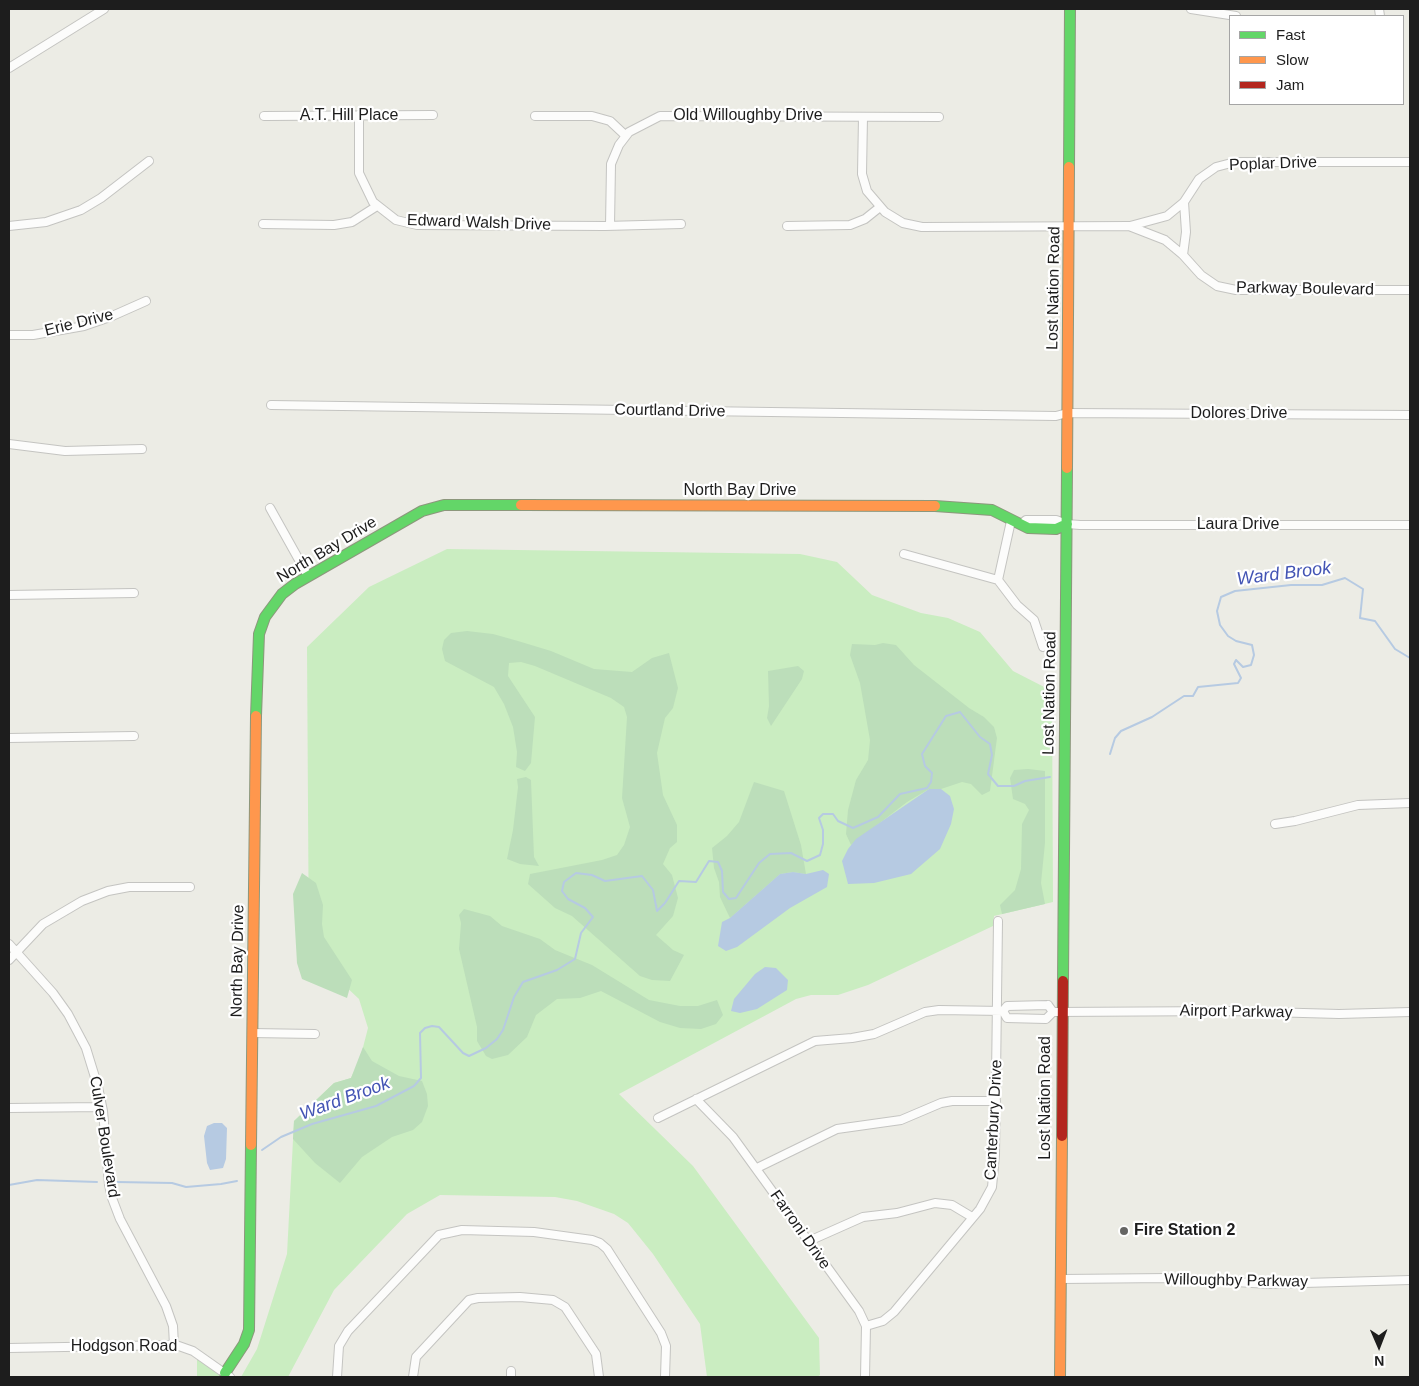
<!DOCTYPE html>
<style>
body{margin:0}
#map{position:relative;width:1419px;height:1386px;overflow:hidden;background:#ecece5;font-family:Helvetica,sans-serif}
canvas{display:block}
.frame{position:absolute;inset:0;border:10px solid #1d1d1d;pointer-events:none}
.legend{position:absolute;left:1229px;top:15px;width:175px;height:90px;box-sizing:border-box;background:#fff;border:1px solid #a5a5a5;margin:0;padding:6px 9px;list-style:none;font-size:15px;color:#1d1d1d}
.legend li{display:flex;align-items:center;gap:10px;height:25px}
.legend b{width:25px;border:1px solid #a5a5a5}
.north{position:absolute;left:1354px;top:1321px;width:50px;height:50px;-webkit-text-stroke:4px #fff;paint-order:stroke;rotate:179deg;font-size:14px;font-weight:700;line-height:20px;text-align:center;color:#1d1d1d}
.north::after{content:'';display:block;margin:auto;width:18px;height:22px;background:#1d1d1d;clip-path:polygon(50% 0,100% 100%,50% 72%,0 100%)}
</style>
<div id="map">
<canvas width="1419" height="1386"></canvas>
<div class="frame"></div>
<ul class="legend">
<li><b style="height:6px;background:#63d668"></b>Fast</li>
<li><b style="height:6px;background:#ff974d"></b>Slow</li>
<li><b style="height:6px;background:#b3261e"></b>Jam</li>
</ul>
<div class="north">N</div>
</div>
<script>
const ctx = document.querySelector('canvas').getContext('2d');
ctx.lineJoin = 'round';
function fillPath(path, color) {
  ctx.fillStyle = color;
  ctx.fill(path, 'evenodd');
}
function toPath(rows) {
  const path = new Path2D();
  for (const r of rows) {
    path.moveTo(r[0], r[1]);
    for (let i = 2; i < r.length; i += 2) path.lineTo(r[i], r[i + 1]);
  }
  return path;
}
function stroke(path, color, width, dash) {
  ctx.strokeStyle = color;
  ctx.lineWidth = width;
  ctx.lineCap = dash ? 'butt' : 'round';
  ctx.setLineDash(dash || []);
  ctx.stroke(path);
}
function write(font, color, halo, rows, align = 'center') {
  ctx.font = font + ' Helvetica,sans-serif';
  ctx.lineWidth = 4.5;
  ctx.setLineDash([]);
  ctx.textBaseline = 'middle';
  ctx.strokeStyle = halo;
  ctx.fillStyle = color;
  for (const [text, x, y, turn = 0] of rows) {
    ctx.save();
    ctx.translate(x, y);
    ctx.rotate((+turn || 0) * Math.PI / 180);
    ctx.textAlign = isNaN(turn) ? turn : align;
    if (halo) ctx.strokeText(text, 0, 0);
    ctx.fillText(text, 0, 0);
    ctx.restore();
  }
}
fillPath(toPath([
 [447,549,800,554,837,562,872,595,921,613,948,618,980,632,1013,671,1052,691,1053,902,994,916,993,926,868,985,838,995,811,995,796,999,619,1094,693,1166,819,1338,820,1375,817,1377,707,1377,700,1324,653,1254,628,1223,614,1214,577,1201,555,1197,440,1195,407,1214,334,1290,288,1377,241,1377,257,1349,287,1254,294,1121,334,1083,351,1078,360,1059,368,1028,359,999,342,983,309,966,307,647,369,587],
 [197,1358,222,1377,197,1377]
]), '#caedc1');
fillPath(toPath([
 [467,631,493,634,518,641,551,651,594,669,632,672,652,658,669,653,678,688,673,708,665,718,657,753,663,795,677,825,677,842,670,848,663,864,672,875,678,898,673,916,656,935,673,950,684,955,670,981,652,980,640,976,572,916,555,908,528,884,530,874,602,860,617,855,624,845,630,827,622,798,627,717,624,707,611,698,535,666,521,662,509,663,508,676,535,717,531,763,525,771,516,767,517,752,513,727,504,704,494,687,445,661,442,649,444,640,451,633],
 [883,643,896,645,914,665,969,708,984,717,994,727,997,738,990,791,982,795,971,784,962,782,941,789,929,789,907,802,851,845,846,834,848,810,856,780,868,760,870,740,860,683,850,655,852,644,875,645],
 [798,666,804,671,802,679,771,726,767,718,769,706,768,671],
 [1028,769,1045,771,1045,843,1041,883,1045,904,1002,914,1000,905,1015,890,1021,869,1022,824,1029,810,1025,804,1013,799,1010,778,1014,770],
 [526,777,531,780,534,857,539,866,520,864,507,859,513,830,518,787,517,779],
 [754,782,784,791,801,845,806,874,793,872,780,874,730,918,720,897,719,882,714,868,712,848,727,836,739,822],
 [302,873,316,883,323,905,322,924,324,937,352,980,347,998,302,979,297,963,293,894],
 [464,909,490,916,502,926,540,939,555,950,592,965,649,1000,680,1006,698,1006,717,1000,723,1015,716,1024,701,1029,680,1028,660,1022,601,991,580,998,557,999,536,1015,527,1037,508,1055,492,1059,486,1056,477,1041,477,1027,459,949,461,923,459,915],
 [363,1047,372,1061,399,1076,422,1081,427,1094,428,1106,422,1122,413,1130,392,1137,362,1157,340,1183,315,1163,293,1139,294,1121,334,1083,351,1078]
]), '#bcdeba');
fillPath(toPath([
 [929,789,941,789,950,796,954,809,951,824,940,849,911,874,874,883,848,884,842,861,848,849,856,839],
 [823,870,829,874,827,887,790,908,737,947,726,951,718,946,722,922,730,918,780,874,793,872,806,874],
 [765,967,776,968,788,980,787,990,757,1009,740,1013,731,1011,734,999,755,974],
 [214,1123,222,1123,227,1128,226,1159,223,1168,210,1170,207,1163,204,1136,207,1126]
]), '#b6cae2');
stroke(toPath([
 [1110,754,1115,738,1121,731,1152,717,1184,696,1193,696,1198,687,1238,683,1241,678,1234,664,1236,660,1243,667,1251,665,1254,655,1252,645,1236,641,1228,636,1220,625,1217,611,1221,597,1235,591,1291,585,1322,585,1345,578,1363,589,1360,618,1375,621,1395,649,1410,658],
 [262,1150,281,1137,312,1124,376,1106,414,1086,421,1078,420,1033,425,1028,432,1026,439,1027,463,1053,469,1056,486,1048,497,1039,503,1030,514,997,523,982,557,970,575,959,581,933,593,917,585,908,568,899,562,891,564,882,576,873,592,875,605,881,642,876,653,890,657,911,665,903,679,881,696,882,709,861,718,862,722,871,723,892,729,899,736,898,759,863,770,854,791,853,807,861,820,855,823,844,823,830,819,818,823,814,833,814,838,821,853,828,878,817,900,794,927,788,931,782,932,773,925,766,922,754,946,716,960,712,980,737,990,744,992,755,988,774,998,786,1014,786,1025,781,1050,777],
 [117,1182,172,1183,186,1187,221,1184,237,1181],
 [9,1185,37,1180,97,1182]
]), '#b6cae2', 2);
const street = toPath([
 [1191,9,1236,16],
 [1379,9,1380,16],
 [9,68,104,9],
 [359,115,359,173,373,202,396,220,417,225,605,226,681,224],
 [264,116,433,115],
 [535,116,592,116,610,121,626,136],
 [863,117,862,174,867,191,885,212,903,223,922,227,1129,226,1165,240,1183,255,1201,275,1217,286,1236,290,1410,290],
 [263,224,334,225,352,222,377,206],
 [9,226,46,222,81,210,101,198,149,161],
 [610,226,611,164,619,145,629,132,660,116,939,117],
 [787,226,850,225,865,219,880,207],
 [1130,226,1167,216,1184,202,1199,179,1216,167,1235,162,1410,162],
 [1183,255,1186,232,1184,202],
 [9,335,33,335,84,326,110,317,146,301],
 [271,405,1056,416,1067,413,1410,415],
 [9,444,65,451,142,449],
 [270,508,308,576],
 [1021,524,1026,520,1056,520,1067,524,1080,525,1410,525],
 [904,554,998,580,1017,605,1034,620,1043,647],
 [998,580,1011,521],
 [9,595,134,593],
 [9,738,134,736],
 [1275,824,1295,821,1358,805,1410,803],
 [9,944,53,993,68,1014,86,1048,98,1087,103,1111,109,1185,112,1198,120,1219,166,1306,173,1326,174,1345],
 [9,960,43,924,82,901,108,891,129,887,190,887],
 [1048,1005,1053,1012,1046,1019,1007,1018,1003,1011,1007,1006,1048,1005],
 [1053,1012,1232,1011,1339,1014,1410,1012],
 [252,1033,315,1034],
 [696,1099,733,1137,859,1311,866,1326,865,1377],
 [9,1108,102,1107],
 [658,1118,815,1041,852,1038,874,1034,925,1012,939,1010,1003,1011],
 [757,1168,837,1129,901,1120,941,1103,952,1101,996,1101],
 [809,1241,863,1217,897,1213,935,1203,952,1205,972,1217],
 [1061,1279,1168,1278,1269,1284,1410,1280],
 [866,1326,883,1321,894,1312,980,1209,992,1187,995,1155,998,921],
 [9,1348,176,1345,193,1351,230,1377],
 [511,1371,511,1377],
 [337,1377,339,1346,348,1331,439,1235,462,1230,534,1232,592,1240,600,1243,607,1249,661,1333,666,1346,665,1377],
 [413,1377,416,1357,469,1300,478,1298,520,1297,553,1300,565,1307,596,1354,599,1377]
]);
const fast = toPath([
 [1069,167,1070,9],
 [935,506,992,510,1028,528,1056,529,1067,524],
 [256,716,259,634,265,617,282,594,295,584,422,511,444,505,521,505],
 [1063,981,1067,468],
 [225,1373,244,1344,249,1330,251,1145]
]);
const slow = toPath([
 [1067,468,1069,167],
 [521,505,935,506],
 [251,1145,256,716],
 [1060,1377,1062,1136]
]);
const jam = toPath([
 [1062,1136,1063,981]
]);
stroke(street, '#c4c4c1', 10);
stroke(fast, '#8c977c', 12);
stroke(slow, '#8c977c', 12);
stroke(jam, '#8c977c', 12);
stroke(street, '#fcfcfb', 8);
stroke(fast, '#63d668', 10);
stroke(slow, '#ff974d', 10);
stroke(jam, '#b3261e', 10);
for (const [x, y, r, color] of [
 [1124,1231,5,"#656563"]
]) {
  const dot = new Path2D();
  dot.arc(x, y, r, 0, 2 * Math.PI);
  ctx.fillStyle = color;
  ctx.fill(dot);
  stroke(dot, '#fff', 2);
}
write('16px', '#1d1d1d', '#fff', [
 ["A.T. Hill Place",349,116],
 ["Old Willoughby Drive",748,116],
 ["Poplar Drive",1273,164,-2],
 ["Edward Walsh Drive",479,223,2],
 ["Lost Nation Road",1054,288,-89],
 ["Parkway Boulevard",1305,289,1],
 ["Erie Drive",79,323,-14],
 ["Courtland Drive",670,411,1],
 ["Dolores Drive",1239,414],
 ["North Bay Drive",740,491],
 ["Laura Drive",1238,525],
 ["North Bay Drive",327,550,-31],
 ["Lost Nation Road",1050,693,-89],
 ["North Bay Drive",238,961,-89],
 ["Airport Parkway",1236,1012,1],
 ["Lost Nation Road",1046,1098,-90],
 ["Canterbury Drive",994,1120,-87],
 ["Culver Boulevard",104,1137,81],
 ["Farroni Drive",800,1230,55],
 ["Willoughby Parkway",1236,1281,1],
 ["Hodgson Road",124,1347]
]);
write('bold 16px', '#1d1d1d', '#fff', [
 ["Fire Station 2",1134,1231]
], 'left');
write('italic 18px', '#4354b4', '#fff', [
 ["Ward Brook",1284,574,-7],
 ["Ward Brook",345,1099,-20]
]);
</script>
